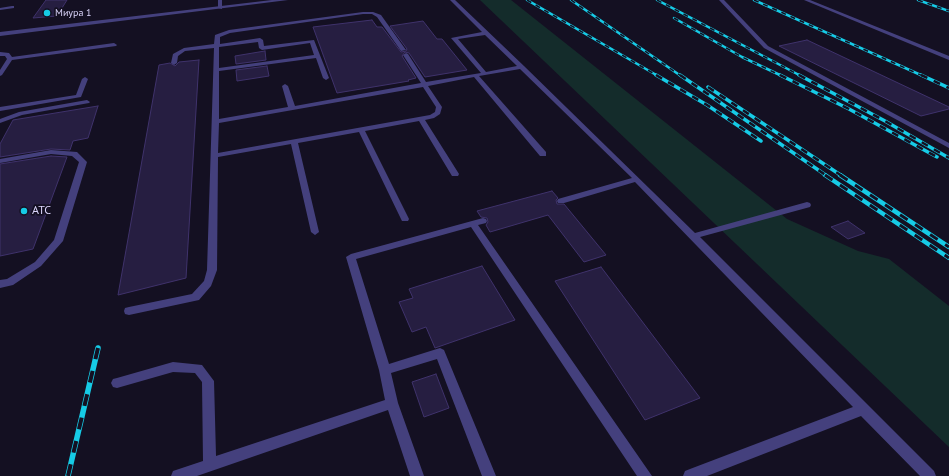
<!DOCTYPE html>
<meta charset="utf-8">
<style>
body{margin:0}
canvas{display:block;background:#141022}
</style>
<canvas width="949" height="476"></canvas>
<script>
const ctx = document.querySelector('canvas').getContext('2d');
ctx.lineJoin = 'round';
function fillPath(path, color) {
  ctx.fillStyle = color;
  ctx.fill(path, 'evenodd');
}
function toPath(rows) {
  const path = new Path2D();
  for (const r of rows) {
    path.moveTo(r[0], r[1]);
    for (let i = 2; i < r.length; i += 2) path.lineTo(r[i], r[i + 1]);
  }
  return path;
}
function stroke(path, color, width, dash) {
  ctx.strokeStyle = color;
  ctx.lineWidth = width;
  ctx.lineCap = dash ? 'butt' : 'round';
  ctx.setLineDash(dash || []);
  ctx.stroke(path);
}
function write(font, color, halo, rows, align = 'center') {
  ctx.font = font + ' "PT Sans",sans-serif';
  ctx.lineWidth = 3.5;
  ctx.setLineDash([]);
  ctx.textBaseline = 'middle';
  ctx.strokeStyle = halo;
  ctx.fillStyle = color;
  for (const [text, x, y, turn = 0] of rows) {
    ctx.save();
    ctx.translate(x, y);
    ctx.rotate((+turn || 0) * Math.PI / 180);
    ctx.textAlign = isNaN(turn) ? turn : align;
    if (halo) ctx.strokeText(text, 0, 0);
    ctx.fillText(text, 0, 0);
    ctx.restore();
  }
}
fillPath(toPath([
 [480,0,511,0,787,219,858,251,889,259,949,306,949,447]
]), '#142c2b');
const building = toPath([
 [46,0,67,0,57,16,33,18,46,0],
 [372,20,377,27,382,27,401,52,406,51,407,49,390,26,423,21,437,39,442,39,467,70,425,77,409,53,405,52,402,56,416,78,408,80,409,81,337,93,313,27,372,20],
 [807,40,949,107,949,109,921,116,779,46,807,40],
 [265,51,266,60,236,64,235,56,265,51],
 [199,60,186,278,118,295,159,65,170,63,175,66,179,62,199,60],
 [267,66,269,76,237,81,236,70,267,66],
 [98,106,88,138,73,141,70,150,51,149,0,157,0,144,13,120,98,106],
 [51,156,67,157,33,249,0,256,0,164,51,156],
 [552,191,558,198,556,200,557,204,564,204,606,255,584,262,548,215,490,232,486,225,488,222,487,218,481,217,477,211,552,191],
 [848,221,865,233,848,239,831,227,848,221],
 [482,266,515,320,435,348,426,327,412,332,399,302,413,298,409,289,482,266],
 [601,267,700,398,645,420,555,281,601,267],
 [436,374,449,408,424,417,412,382,436,374]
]);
fillPath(building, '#261e41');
stroke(building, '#3f326b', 1);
fillPath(toPath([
 [218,0,222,0,222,9,218,8,218,0],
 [450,0,455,0,524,66,695,233,807,202,810,203,811,205,810,207,700,237,934,471,936,476,920,476,861,416,707,476,683,476,685,471,690,469,853,407,635,182,564,203,558,203,557,201,558,199,632,178,520,69,479,76,546,152,546,156,540,156,474,77,428,86,442,107,440,114,434,118,425,120,459,174,458,176,452,176,419,121,365,131,409,219,408,221,402,221,401,219,359,132,298,143,319,232,315,235,311,232,291,144,218,157,217,270,211,286,199,300,129,315,125,314,124,311,125,308,129,307,192,294,204,281,207,270,214,48,185,51,178,56,177,63,174,65,171,63,173,54,184,48,214,44,215,35,229,30,363,12,373,12,381,15,406,50,401,51,377,17,372,14,363,14,230,33,220,37,220,44,260,38,263,40,264,46,314,40,329,78,326,80,323,78,316,58,219,71,219,119,288,107,282,86,285,84,288,86,295,106,421,83,403,55,406,53,408,54,426,82,481,73,451,38,482,32,450,0],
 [485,35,517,66,486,72,458,39,485,35],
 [258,42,259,48,262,50,310,43,314,55,219,68,219,47,258,42],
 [423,87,436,107,435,112,430,115,218,153,219,123,423,87],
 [719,0,724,0,768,46,949,143,949,148,764,48,719,0],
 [804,0,810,0,949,56,949,60,804,0],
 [12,6,14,6,14,8,0,10,0,8,12,6],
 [114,43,117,45,116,46,12,60,2,75,0,76,0,70,7,59,5,56,0,56,0,52,9,53,12,57,114,43],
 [85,77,88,79,81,97,0,111,0,107,76,95,82,79,85,77],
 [87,100,90,102,89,103,22,115,0,123,0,119,19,112,87,100],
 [51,150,77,152,87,162,63,241,41,266,13,285,0,288,0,280,7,279,35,262,54,240,79,162,72,156,51,154,0,163,0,159,51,150],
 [483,218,486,219,487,221,486,223,478,225,652,476,637,476,471,227,356,259,389,364,440,348,444,350,496,476,482,476,437,359,391,373,398,403,424,476,410,476,388,410,197,476,171,476,173,471,203,461,202,382,195,373,173,372,117,388,113,387,111,383,113,379,117,378,173,362,202,365,214,381,216,456,385,400,379,370,346,257,351,254,483,218]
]), '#44407d');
fillPath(toPath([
 [272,0,288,0,0,36,0,32,272,0]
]), '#44407d');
const railFar3 = toPath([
 [527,0,658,76],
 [571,0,681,76],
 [657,0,801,76],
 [754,0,923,76],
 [918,0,949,11],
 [674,18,742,57,782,76]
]);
const railFar2 = toPath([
 [656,75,707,105,761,141],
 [680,75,827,176],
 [780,75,849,109,937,157],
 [799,75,885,121,949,158],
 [921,75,949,88],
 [708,87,842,176]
]);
const railFar1 = toPath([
 [825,175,949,258],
 [840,175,949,247]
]);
const rail = toPath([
 [68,476,98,348]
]);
stroke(railFar3, '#16cbe6', 2.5);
stroke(railFar2, '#16cbe6', 3.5);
stroke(railFar1, '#16cbe6', 4.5);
stroke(rail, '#16cbe6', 5.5);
stroke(railFar3, '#141022', 1.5, [5]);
stroke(railFar2, '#141022', 2.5, [7]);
stroke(railFar1, '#141022', 3, [9]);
stroke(rail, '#141022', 4, [12]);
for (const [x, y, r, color] of [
 [47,13,4,"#16cbe6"],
 [24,211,4,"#16cbe6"]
]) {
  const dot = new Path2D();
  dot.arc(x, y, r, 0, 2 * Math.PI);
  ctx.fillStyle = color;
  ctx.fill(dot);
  stroke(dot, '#141022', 1.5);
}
write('10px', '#dbd5fb', '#141022', [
 ["Миура 1",55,13]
], 'left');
write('12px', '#dbd5fb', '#141022', [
 ["АТС",32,211]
], 'left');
</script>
